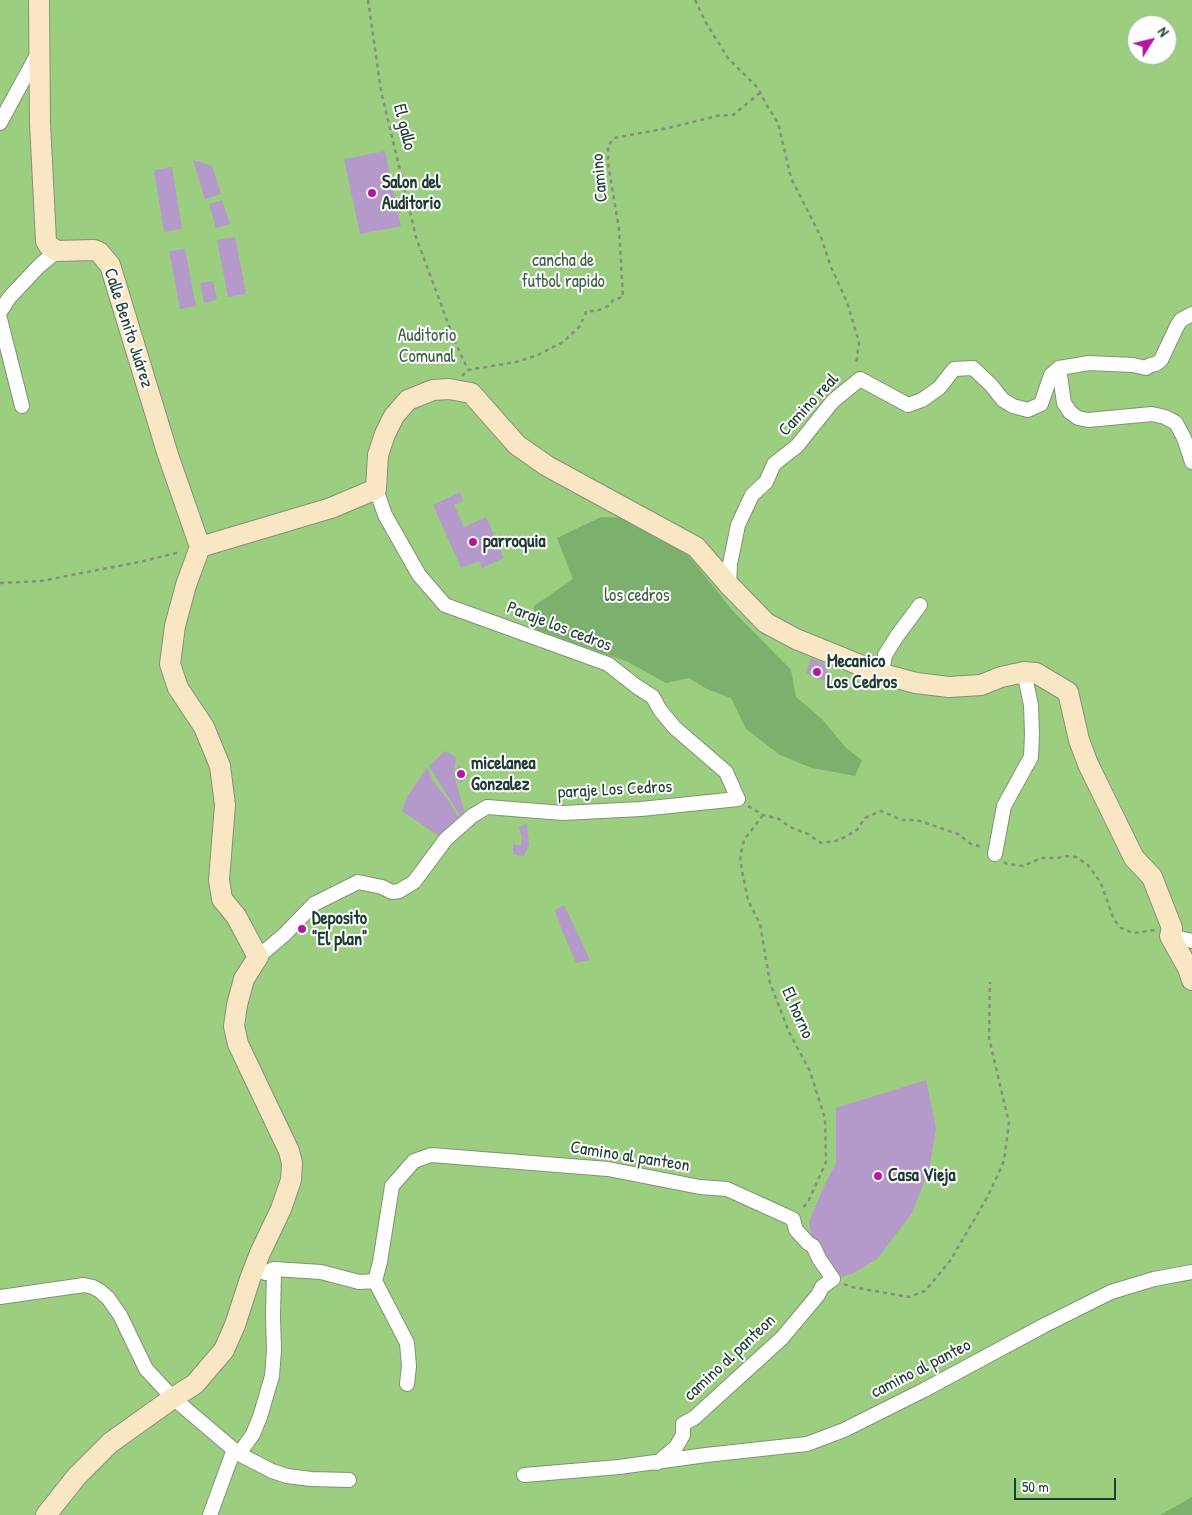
<!DOCTYPE html>
<meta charset="utf-8">
<style>
body{margin:0}
#map{position:relative;width:1192px;height:1515px;overflow:hidden;background:#eee2c2;font-family:"Patrick Hand",sans-serif}
canvas{display:block}
.north{position:absolute;left:1127px;top:15px;width:50px;height:50px;box-sizing:border-box;background:#fff;border:1px solid #a5b1ae;border-radius:50%;rotate:54deg;font-size:14px;font-weight:700;line-height:20px;text-align:center;color:#1f3d34}
.north::after{content:'';display:block;margin:auto;width:18px;height:22px;background:#b5179e;clip-path:polygon(50% 0,100% 100%,50% 72%,0 100%)}
.scale{position:absolute;left:1014px;top:1478px;width:102px;height:22px;box-sizing:border-box;border:2px solid #1f3d34;border-top:0;padding-left:6px;font-size:15px;line-height:18px;white-space:nowrap;color:#1f3d34;-webkit-text-stroke:4px #fff;paint-order:stroke}
</style>
<div id="map">
<canvas width="1192" height="1515"></canvas>
<div class="north">N</div>
<div class="scale">50 m</div>
</div>
<script>
const ctx = document.querySelector('canvas').getContext('2d');
ctx.lineJoin = 'round';
function fillPath(path, color) {
  ctx.fillStyle = color;
  ctx.fill(path, 'evenodd');
}
function toPath(rows) {
  const path = new Path2D();
  for (const r of rows) {
    path.moveTo(r[0], r[1]);
    for (let i = 2; i < r.length; i += 2) path.lineTo(r[i], r[i + 1]);
  }
  return path;
}
function stroke(path, color, width, dash) {
  ctx.strokeStyle = color;
  ctx.lineWidth = width;
  ctx.lineCap = dash ? 'butt' : 'round';
  ctx.setLineDash(dash || []);
  ctx.stroke(path);
}
function write(font, color, halo, rows, align = 'center') {
  ctx.font = font + ' "Patrick Hand",sans-serif';
  ctx.lineWidth = 4;
  ctx.setLineDash([]);
  ctx.textBaseline = 'middle';
  ctx.strokeStyle = halo;
  ctx.fillStyle = color;
  for (const [text, x, y, turn = 0] of rows) {
    ctx.save();
    ctx.translate(x, y);
    ctx.rotate((+turn || 0) * Math.PI / 180);
    ctx.textAlign = isNaN(turn) ? turn : align;
    if (halo) ctx.strokeText(text, 0, 0);
    ctx.fillText(text, 0, 0);
    ctx.restore();
  }
}
fillPath(toPath([
 [0,0,1192,0,1192,1515,0,1515],
 [1137,25,1167,25,1167,55,1137,55]
]), '#9bce7e');
fillPath(toPath([
 [601,517,629,518,671,533,732,610,791,670,796,697,822,719,846,748,862,760,855,776,812,768,780,755,746,729,731,698,707,689,689,678,666,683,628,662,535,629,534,606,573,579,557,538],
 [1192,1497,1192,1515,1160,1515]
]), '#7cb16d');
fillPath(toPath([
 [385,151,401,226,360,234,344,159],
 [193,160,212,166,221,194,205,199],
 [172,167,182,229,164,232,154,170],
 [222,200,230,224,216,228,209,204],
 [235,237,246,294,228,297,217,240],
 [185,249,196,306,180,309,169,251],
 [213,281,217,300,204,303,200,283],
 [460,492,463,501,454,505,464,527,486,517,504,558,482,568,479,561,461,568,433,505],
 [811,658,829,666,827,671,833,684,806,673],
 [445,751,456,757,454,775,459,764,463,772,470,775,460,783,454,775,465,814,460,816,429,766],
 [427,767,433,781,448,800,459,818,456,824,442,838,402,811,407,797],
 [527,823,529,845,524,856,516,855,513,853,513,844,521,846,522,837,519,827],
 [564,905,590,960,576,963,559,923,555,910],
 [926,1080,936,1128,929,1170,912,1213,877,1259,852,1274,833,1279,831,1260,813,1246,809,1221,826,1182,836,1163,836,1108]
]), '#b699cb');
const minor = toPath([
 [0,123,38,53],
 [0,312,9,298,39,266,57,251],
 [0,319,22,406],
 [1059,368,1064,403,1070,412,1078,418,1088,420,1152,414,1165,417,1176,423,1184,438,1192,462],
 [729,585,730,564,738,525,752,495,766,482,774,464,797,446,833,401,860,379,908,405,922,400,939,388,954,369,973,368,991,385,1003,400,1013,406,1028,410,1041,404,1051,375,1059,368,1089,363,1133,365,1146,368,1150,365,1156,364,1161,360,1177,326,1181,320,1192,314],
 [882,674,885,655,897,636,920,605],
 [995,854,1004,806,1031,757,1032,734,1031,705,1024,672],
 [1170,936,1192,941],
 [258,957,285,934,314,904,358,882,382,887,392,892,399,891,414,882,446,839,472,816,487,807,563,813,641,809,738,799,726,772,675,728,660,710,653,697,636,686,608,664,445,605,419,575,385,515,376,489],
 [265,1273,274,1269,321,1272,359,1282,375,1281],
 [375,1281,380,1262,392,1186,414,1161,431,1155,608,1169,700,1187,727,1189,793,1219,796,1230,808,1243,813,1246,820,1260,833,1279,822,1287,818,1295,782,1338,694,1418,683,1424,683,1435,676,1447,657,1463],
 [375,1281,407,1343,409,1366,407,1384],
 [0,1297,84,1285,93,1287,100,1291,108,1298,120,1315,146,1369,173,1398,239,1454,253,1434,260,1417,272,1376,274,1350,273,1317,274,1269],
 [239,1454,272,1471,287,1476,311,1479,349,1480],
 [524,1475,619,1467,706,1455,807,1444,844,1430,924,1390,1043,1326,1111,1292,1154,1279,1192,1272],
 [210,1515,233,1452]
]);
const secondary = toPath([
 [39,0,40,123,46,241,49,246,57,251,94,250,99,252,110,265,168,455,200,547],
 [46,1515,77,1476,110,1443,173,1398,195,1384,224,1350,235,1325,250,1279,260,1253,281,1209,291,1180,292,1163,289,1151,238,1044,234,1026,237,1005,244,979,258,957,236,916,222,899,219,880,225,805,220,766,204,727,178,688,170,664,175,626,186,585,200,547,331,508,376,489,378,455,385,434,394,416,408,400,433,390,449,389,471,393,517,445,547,466,696,547,729,585,766,623,796,639,882,674,916,683,949,687,981,685,1001,677,1024,672,1036,673,1068,692,1079,740,1088,764,1134,858,1152,877,1172,928,1170,936,1188,968,1192,980]
]);
stroke(minor, '#86907b', 16);
stroke(secondary, '#86907b', 22);
stroke(toPath([
 [368,0,381,91,416,237,455,342,468,370],
 [695,0,706,23,728,58,758,88,766,104,778,123,791,178,821,237,831,267,847,302,859,342,856,366],
 [585,315,586,311,597,311,610,305,613,300,623,297,619,229,608,163,608,146,614,138,668,128,717,116,733,115,760,93],
 [462,376,468,370,516,362,538,355,563,342,580,326,583,319],
 [0,583,41,581,144,561,180,552],
 [748,806,763,815,779,819,790,827,808,834,821,843,836,841,845,837,857,830,865,818,881,811,902,820,917,820,958,834,971,844,983,847],
 [763,815,744,840,740,858,742,871,748,900,760,924,770,983,789,1032,810,1071,825,1119,826,1162,808,1202,801,1210],
 [1004,862,1007,864,1023,866,1041,858,1058,858,1064,856,1076,857,1088,865,1101,883,1114,920,1121,928,1133,933,1155,930],
 [844,1284,852,1287,909,1297,925,1291,950,1261,988,1196,1004,1161,1009,1123,989,1038,990,982]
]), '#86907b', 2.5, [4, 4]);
stroke(minor, '#fff', 14);
stroke(secondary, '#f9e7c3', 20);
for (const [x, y, r, color] of [
 [372,193,5,"#b5179e"],
 [473,542,5,"#b5179e"],
 [817,672,5,"#b5179e"],
 [461,774,5,"#b5179e"],
 [302,929,5,"#b5179e"],
 [878,1176,5,"#b5179e"]
]) {
  const dot = new Path2D();
  dot.arc(x, y, r, 0, 2 * Math.PI);
  ctx.fillStyle = color;
  ctx.fill(dot);
  stroke(dot, '#fff', 2);
}
write('18px', '#1f3d34', '#fff', [
 ["El gallo",404,127,76],
 ["Camino",600,178,-95],
 ["Calle Benito Juárez",128,328,72],
 ["Camino real",809,405,-47],
 ["Paraje los cedros",559,627,21],
 ["paraje Los Cedros",615,790,-3],
 ["El horno",797,1013,66],
 ["Camino al panteon",630,1157,9],
 ["camino al panteon",730,1358,-43],
 ["camino al panteo",921,1369,-27]
]);
write('bold 18px', '#1f3d34', '#fff', [
 ["Salon del",382,183],
 ["Auditorio",382,204],
 ["parroquia",483,542],
 ["Mecanico",827,662],
 ["Los Cedros",827,683],
 ["micelanea",471,764],
 ["Gonzalez",471,785],
 ["Deposito",312,919],
 ["\"El plan\"",312,940],
 ["Casa Vieja",888,1176]
], 'left');
write('18px', '#3e6146', '#fff', [
 ["cancha de",563,261],
 ["futbol rapido",563,282],
 ["Auditorio",427,336],
 ["Comunal",427,357],
 ["los cedros",637,596]
]);
</script>
